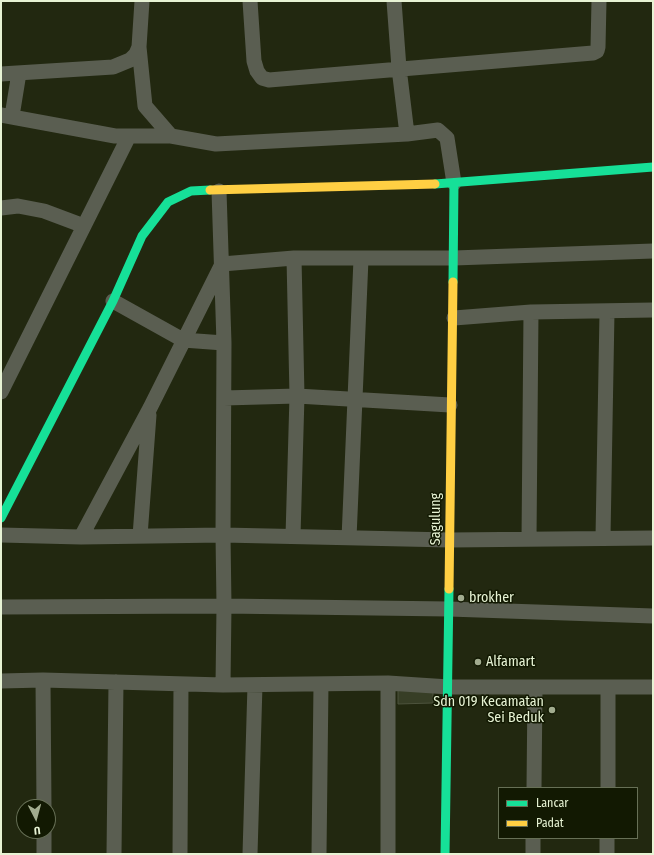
<!DOCTYPE html>
<style>
body{margin:0}
#map{position:relative;width:654px;height:855px;overflow:hidden;background:#222810;font-family:"Fira Sans Condensed",sans-serif}
canvas{display:block}
.frame{position:absolute;inset:0;border:2px solid #e7f3d4;pointer-events:none}
.legend{position:absolute;left:498px;top:787px;width:140px;height:52px;box-sizing:border-box;background:#121902;border:1px solid #677056;margin:0;padding:5px 7px;list-style:none;font-size:12px;color:#e7f3d4}
.legend li{display:flex;align-items:center;gap:8px;height:20px}
.legend b{width:20px;border:1px solid #677056}
.north{position:absolute;left:16px;top:799px;width:40px;height:40px;box-sizing:border-box;background:#121902;border:1px solid #677056;border-radius:50%;rotate:174deg;font-size:11px;font-weight:700;line-height:16px;text-align:center;color:#e7f3d4}
.north::after{content:'';display:block;margin:auto;width:14px;height:18px;background:#a2ac8f;clip-path:polygon(50% 0,100% 100%,50% 72%,0 100%)}
</style>
<div id="map">
<canvas width="654" height="855"></canvas>
<div class="frame"></div>
<ul class="legend">
<li><b style="height:5px;background:#16e098"></b>Lancar</li>
<li><b style="height:5px;background:#ffcf43"></b>Padat</li>
</ul>
<div class="north">U</div>
</div>
<script>
const ctx = document.querySelector('canvas').getContext('2d');
ctx.lineJoin = 'round';
function fillPath(path, color) {
  ctx.fillStyle = color;
  ctx.fill(path, 'evenodd');
}
function toPath(rows) {
  const path = new Path2D();
  for (const r of rows) {
    path.moveTo(r[0], r[1]);
    for (let i = 2; i < r.length; i += 2) path.lineTo(r[i], r[i + 1]);
  }
  return path;
}
function stroke(path, color, width, dash) {
  ctx.strokeStyle = color;
  ctx.lineWidth = width;
  ctx.lineCap = dash ? 'butt' : 'round';
  ctx.setLineDash(dash || []);
  ctx.stroke(path);
}
function write(font, color, halo, rows, align = 'center') {
  ctx.font = font + ' "Fira Sans Condensed",sans-serif';
  ctx.lineWidth = 3;
  ctx.setLineDash([]);
  ctx.textBaseline = 'middle';
  ctx.strokeStyle = halo;
  ctx.fillStyle = color;
  for (const [text, x, y, turn = 0] of rows) {
    ctx.save();
    ctx.translate(x, y);
    ctx.rotate((+turn || 0) * Math.PI / 180);
    ctx.textAlign = isNaN(turn) ? turn : align;
    if (halo) ctx.strokeText(text, 0, 0);
    ctx.fillText(text, 0, 0);
    ctx.restore();
  }
}
const building = toPath([
 [398,685,433,688,433,703,398,704,398,685]
]);
fillPath(building, '#373e26');
stroke(building, '#4d533d', 1);
stroke(toPath([
 [250,1,254,61,257,71,262,78,269,80,593,53,597,51,598,47,599,1],
 [394,1,399,68,407,134,438,130,447,138,454,183],
 [139,47,145,106,171,136],
 [1,74,113,67,130,60,136,54,139,47,142,1],
 [1,115,115,136,171,136,216,144,407,134],
 [12,116,19,73],
 [219,191,224,343,223,535,224,606,223,685],
 [1,208,18,206,44,211,84,226],
 [113,301,183,340,224,343],
 [454,318,531,312,653,310],
 [1,392,129,136],
 [224,398,297,396,450,405],
 [1,535,81,537,223,535,450,540,653,538],
 [140,536,149,415],
 [293,536,297,396,294,258],
 [81,537,150,408,222,264,294,258,454,258,653,251],
 [603,537,607,312],
 [349,538,361,259],
 [529,539,531,312],
 [1,607,224,606,449,609,653,616],
 [43,680,44,807],
 [1,681,43,680,223,685,388,683,449,687,653,687],
 [534,788,535,688],
 [608,788,608,688],
 [44,831,44,854],
 [114,854,116,682],
 [180,854,181,684],
 [250,854,255,685],
 [319,854,321,684],
 [388,854,388,683],
 [533,854,533,838],
 [607,854,607,838]
]), '#5a5e51', 15);
stroke(toPath([
 [435,184,653,167],
 [453,282,454,183],
 [1,518,113,301,142,236,168,202,191,191,210,190],
 [445,854,449,589]
]), '#16e098', 9);
stroke(toPath([
 [210,190,435,184],
 [449,589,453,282]
]), '#ffcf43', 9);
for (const [x, y, r, color] of [
 [461,598,4,"#a2ac8f"],
 [478,662,4,"#a2ac8f"],
 [552,710,4,"#a2ac8f"]
]) {
  const dot = new Path2D();
  dot.arc(x, y, r, 0, 2 * Math.PI);
  ctx.fillStyle = color;
  ctx.fill(dot);
  stroke(dot, '#121902', 1.5);
}
write('14px', '#e7f3d4', '#121902', [
 ["Sagulung",436,519,-90]
]);
write('14px', '#e7f3d4', '#121902', [
 ["brokher",469,598],
 ["Alfamart",486,662],
 ["Sdn 019 Kecamatan",544,702,"right"],
 ["Sei Beduk",544,718,"right"]
], 'left');
</script>
